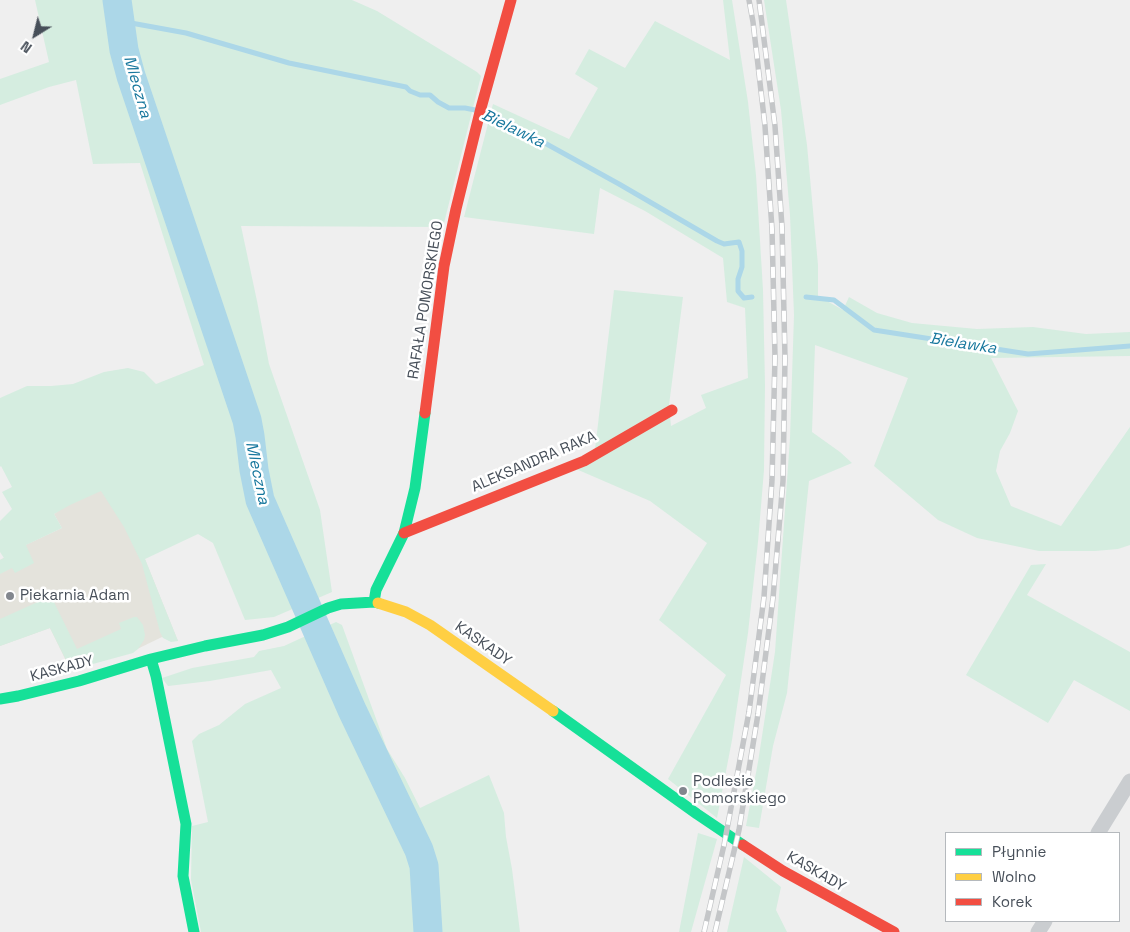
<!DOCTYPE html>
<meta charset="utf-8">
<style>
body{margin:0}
#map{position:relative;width:1130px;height:932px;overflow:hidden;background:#efefef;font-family:"Space Grotesk",sans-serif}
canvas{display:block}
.legend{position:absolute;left:945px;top:832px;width:175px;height:90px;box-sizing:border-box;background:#fff;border:1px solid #b5b9bd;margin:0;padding:6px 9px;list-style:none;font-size:15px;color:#474f59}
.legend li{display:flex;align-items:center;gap:10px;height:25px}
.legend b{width:25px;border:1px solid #b5b9bd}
.north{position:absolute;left:10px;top:10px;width:50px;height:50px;-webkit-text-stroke:4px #fff;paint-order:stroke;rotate:216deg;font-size:14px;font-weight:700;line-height:20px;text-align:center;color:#474f59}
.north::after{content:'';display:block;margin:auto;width:18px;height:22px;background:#474f59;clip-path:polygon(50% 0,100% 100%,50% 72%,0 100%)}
</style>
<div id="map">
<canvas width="1130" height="932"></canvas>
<ul class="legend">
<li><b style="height:6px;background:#16e098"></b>Płynnie</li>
<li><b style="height:6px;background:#ffcf43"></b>Wolno</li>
<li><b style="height:6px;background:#f24e42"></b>Korek</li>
</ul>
<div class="north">N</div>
</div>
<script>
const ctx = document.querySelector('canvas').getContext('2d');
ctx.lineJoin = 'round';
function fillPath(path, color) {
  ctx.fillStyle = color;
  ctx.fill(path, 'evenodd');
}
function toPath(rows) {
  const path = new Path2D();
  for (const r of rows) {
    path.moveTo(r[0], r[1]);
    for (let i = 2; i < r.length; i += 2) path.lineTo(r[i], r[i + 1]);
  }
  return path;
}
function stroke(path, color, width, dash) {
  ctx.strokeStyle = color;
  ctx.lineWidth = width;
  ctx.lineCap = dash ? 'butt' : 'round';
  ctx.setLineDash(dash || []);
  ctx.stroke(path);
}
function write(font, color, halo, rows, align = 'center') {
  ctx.font = font + ' "Space Grotesk",sans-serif';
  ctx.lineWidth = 5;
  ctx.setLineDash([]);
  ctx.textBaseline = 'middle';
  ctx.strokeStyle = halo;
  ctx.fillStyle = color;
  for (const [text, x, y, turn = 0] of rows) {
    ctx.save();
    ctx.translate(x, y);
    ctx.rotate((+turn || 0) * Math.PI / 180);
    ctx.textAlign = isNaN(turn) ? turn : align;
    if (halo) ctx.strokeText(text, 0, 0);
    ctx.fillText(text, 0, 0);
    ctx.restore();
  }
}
fillPath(toPath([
 [104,478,145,559,178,641,162,637,131,652,69,667,50,628,0,646,0,560,21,547,62,528,54,514]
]), '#e4e3dc');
fillPath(toPath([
 [35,0,352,0,377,11,477,72,481,76,443,227,241,226,257,301,269,364,320,510,332,592,274,617,245,620,213,543,198,534,145,559,178,641,171,642,163,638,160,632,142,564,124,527,101,491,70,505,54,514,62,528,26,545,34,563,15,573,12,568,0,574,0,560,4,558,0,552,0,521,12,509,2,492,12,487,1,466,0,467,0,398,27,386,51,386,73,384,104,372,128,368,144,372,156,384,204,365,140,163,93,164,76,80,49,87,0,105,0,79,49,62],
 [723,0,732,0,748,102,756,175,763,290,765,385,764,470,758,542,748,633,732,740,717,818,668,779,726,675,659,620,707,543,650,501,576,469,595,449,614,290,683,297,669,405,671,426,706,408,701,395,748,378,745,308,727,302,723,258,645,211,600,188,594,234,464,217,493,104,569,139,598,88,575,74,589,49,625,68,655,21,730,60],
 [764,0,786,0,807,145,818,265,818,296,843,310,849,297,877,313,912,323,977,329,1033,327,1086,334,1130,332,1130,356,991,358,1018,411,1010,433,1000,451,996,471,1011,506,1061,526,1130,427,1130,545,1118,549,1095,551,1039,551,977,538,938,520,874,466,908,378,815,345,812,432,840,452,852,463,809,481,787,693,773,746,759,828,746,826,758,762,775,652,790,438,794,315,790,215,781,110],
 [1046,564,1027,595,1130,652,1130,711,1074,680,1048,723,966,675,1031,565],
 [51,596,77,649,121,629,119,623,134,617,137,617,143,625,145,635,144,640,138,649,133,653,71,670,50,628,0,646,0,619],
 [336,622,342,625,387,749,405,778,420,808,489,775,504,813,506,837,512,869,520,932,201,932,191,880,192,826,208,822,192,741,199,734,219,725,245,704,281,688,271,670,210,681,168,686,162,678,192,668,254,657,259,651,284,646],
 [698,833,717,839,691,932,679,932],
 [744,857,781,887,776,910,787,932,727,932]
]), '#d5ede0');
stroke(toPath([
 [120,21,186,33,289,63,406,87,410,91,420,95,430,95,438,102,449,108,465,108,475,110],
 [485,113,495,116,514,126,619,184,717,241,724,244,739,242,742,251,742,267,738,279,738,291,744,298,752,297],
 [806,297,834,300,874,330,1028,354,1130,346]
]), '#acd7e8', 5);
stroke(toPath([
 [117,0,124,50,131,76,247,420,250,436,254,470,260,500,352,710,419,850,424,866,428,932]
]), '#acd7e8', 29);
stroke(toPath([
 [1098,833,1130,781],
 [1038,932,1045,921]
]), '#cacdd0', 15);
stroke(toPath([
 [374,602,376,590,404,533,415,488,425,413],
 [151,659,156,676,186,824,183,876,194,932],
 [0,699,18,696,79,681,151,659,205,646,263,635,288,627,328,608,341,604,374,602,378,603],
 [553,711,697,814,743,845]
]), '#16e098', 11);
stroke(toPath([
 [378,603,406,612,430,625,553,711]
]), '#ffcf43', 11);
stroke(toPath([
 [425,413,444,266,456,209,481,108,511,0],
 [404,533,584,461,672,410],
 [743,845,783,871,894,932]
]), '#f24e42', 11);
const rail = toPath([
 [704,932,724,845,749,712,764,597,772,480,775,357,772,229,765,126,753,22,749,0],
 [715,932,739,830,758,714,773,598,783,481,785,358,782,227,775,126,759,0]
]);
stroke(rail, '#c4c6c8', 5.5);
stroke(rail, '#fff', 4, [11]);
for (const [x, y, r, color] of [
 [10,596,5,"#82878e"],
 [683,791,5,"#82878e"]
]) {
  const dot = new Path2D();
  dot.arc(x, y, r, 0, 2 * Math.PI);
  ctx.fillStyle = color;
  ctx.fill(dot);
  stroke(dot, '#fff', 2);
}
write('15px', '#474f59', '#fff', [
 ["RAFAŁA POMORSKIEGO",426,300,-81],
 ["ALEKSANDRA RAKA",534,462,-23],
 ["KASKADY",483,644,35],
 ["KASKADY",62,669,-15],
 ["KASKADY",816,872,30]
]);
write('15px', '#474f59', '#fff', [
 ["Piekarnia Adam",20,596],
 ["Podlesie",693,782],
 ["Pomorskiego",693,799]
], 'left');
write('italic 16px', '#17779d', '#fff', [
 ["Mleczna",137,87,74],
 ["Bielawka",513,129,26],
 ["Bielawka",963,344,9],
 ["Mleczna",257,473,78]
]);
</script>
